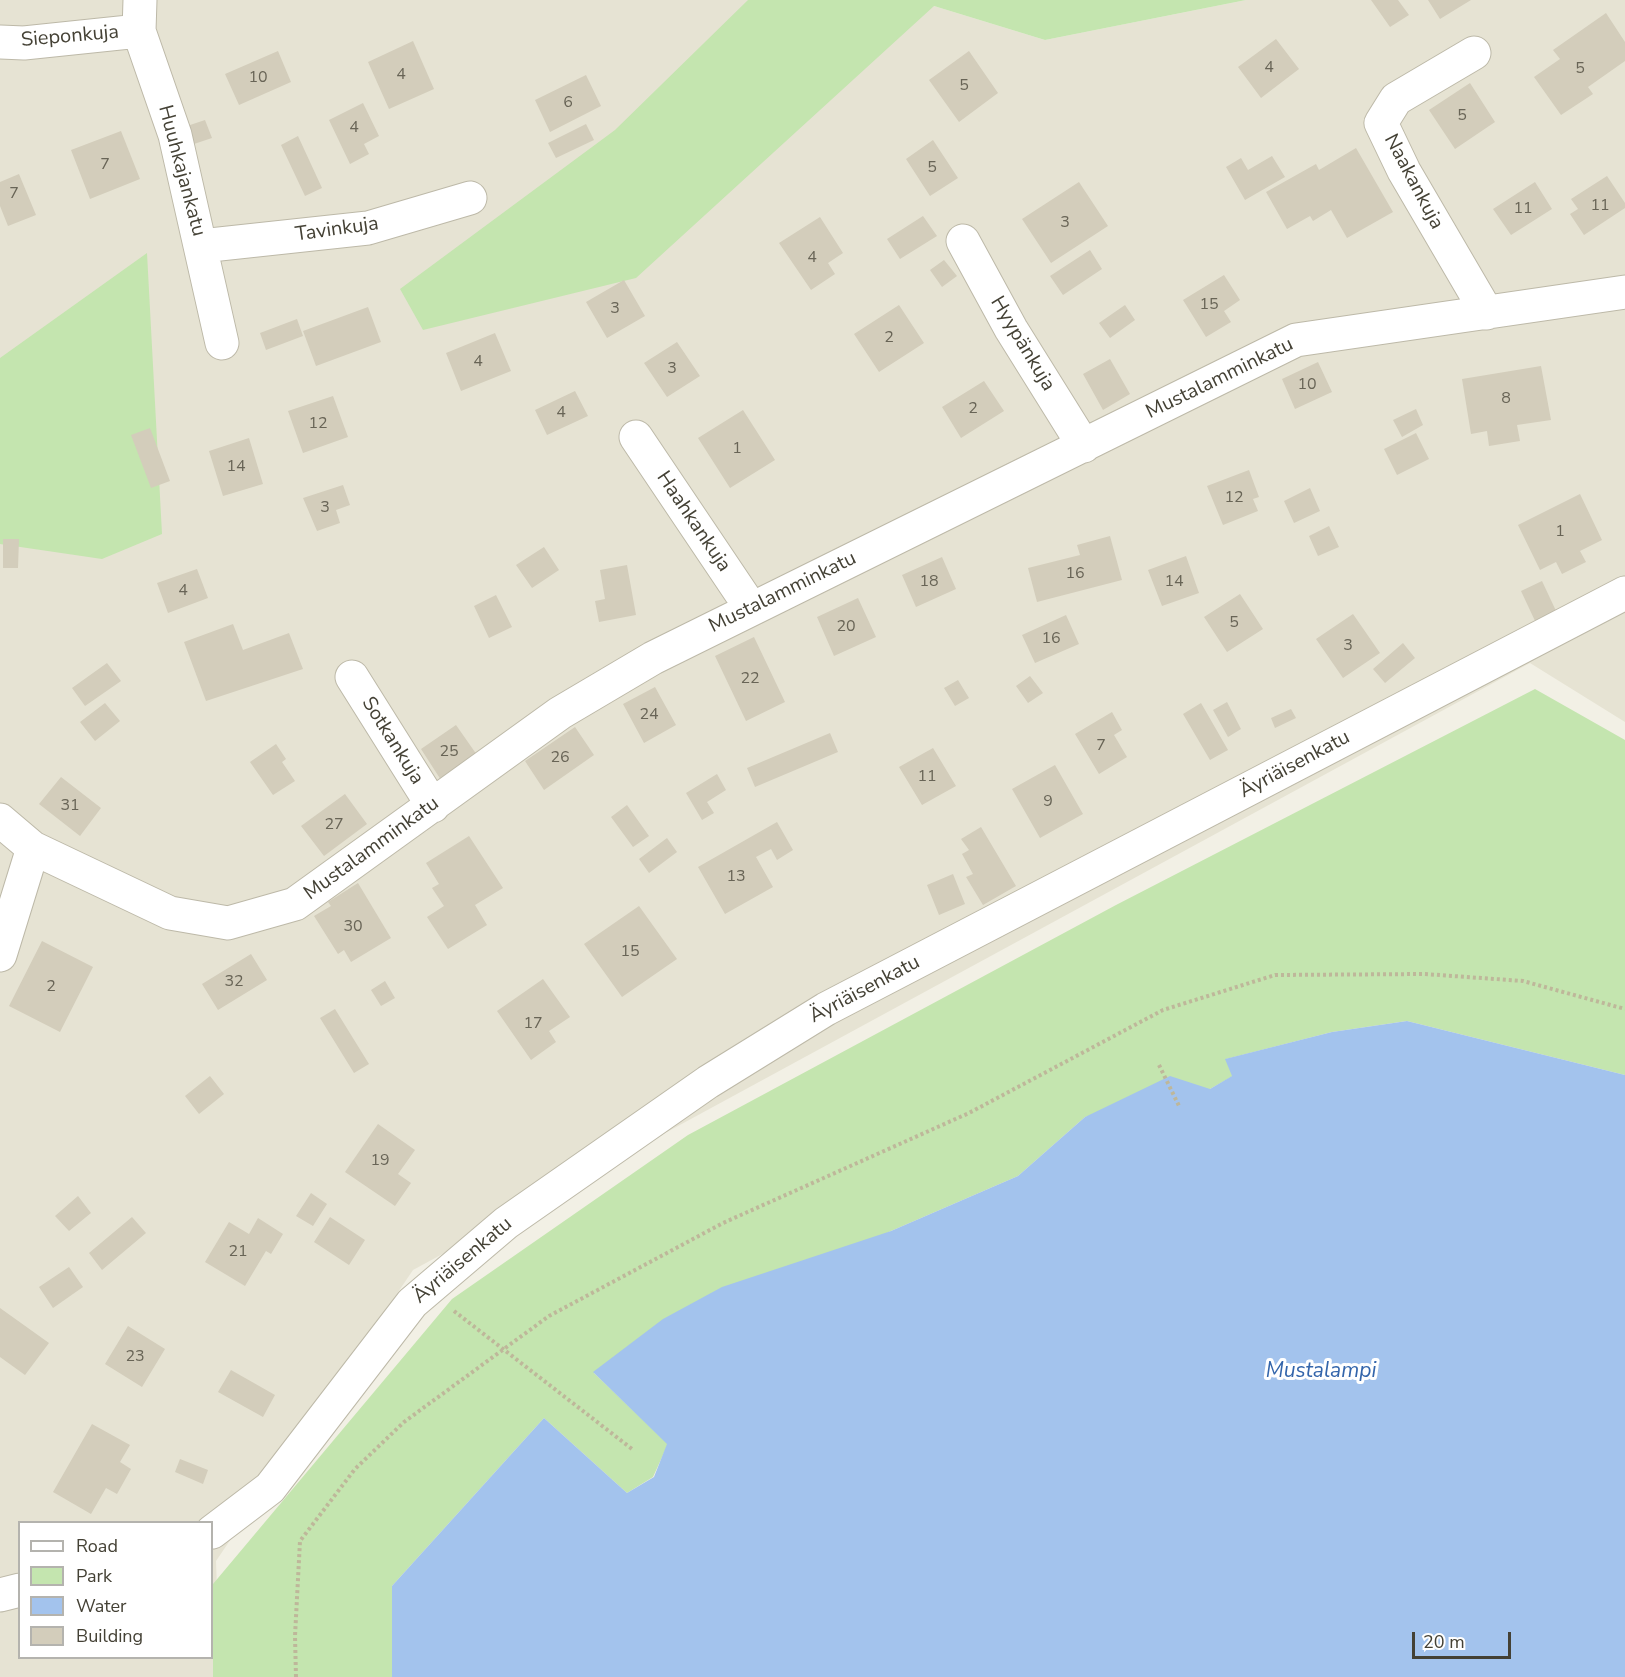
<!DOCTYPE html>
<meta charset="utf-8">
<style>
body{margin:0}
#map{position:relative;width:1625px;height:1677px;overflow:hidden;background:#f2f0e5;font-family:"Nunito Sans",sans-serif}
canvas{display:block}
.legend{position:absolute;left:18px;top:1521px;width:195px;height:138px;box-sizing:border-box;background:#fff;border:2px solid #b4b3ae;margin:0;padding:8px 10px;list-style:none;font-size:18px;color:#444135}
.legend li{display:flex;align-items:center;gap:12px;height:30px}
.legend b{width:30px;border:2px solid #b4b3ae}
.scale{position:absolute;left:1412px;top:1632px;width:99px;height:27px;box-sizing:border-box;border:3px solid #444135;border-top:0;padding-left:8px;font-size:18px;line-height:21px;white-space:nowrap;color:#444135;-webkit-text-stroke:4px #fff;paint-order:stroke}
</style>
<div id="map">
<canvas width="1625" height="1677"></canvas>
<ul class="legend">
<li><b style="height:8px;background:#fff"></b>Road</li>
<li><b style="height:16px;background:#c4e5af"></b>Park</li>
<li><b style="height:16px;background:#a3c3ed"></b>Water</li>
<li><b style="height:16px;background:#d3cdbb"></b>Building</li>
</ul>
<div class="scale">20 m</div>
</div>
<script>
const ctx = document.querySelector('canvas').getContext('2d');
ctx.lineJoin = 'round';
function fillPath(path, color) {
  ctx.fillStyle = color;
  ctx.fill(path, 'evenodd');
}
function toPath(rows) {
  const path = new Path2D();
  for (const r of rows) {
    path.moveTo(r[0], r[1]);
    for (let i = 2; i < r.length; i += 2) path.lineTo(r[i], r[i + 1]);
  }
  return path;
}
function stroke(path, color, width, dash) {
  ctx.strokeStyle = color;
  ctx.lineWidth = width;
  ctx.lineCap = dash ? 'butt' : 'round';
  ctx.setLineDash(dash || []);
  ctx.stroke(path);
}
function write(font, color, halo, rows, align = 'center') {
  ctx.font = font + ' "Nunito Sans",sans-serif';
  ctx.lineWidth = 6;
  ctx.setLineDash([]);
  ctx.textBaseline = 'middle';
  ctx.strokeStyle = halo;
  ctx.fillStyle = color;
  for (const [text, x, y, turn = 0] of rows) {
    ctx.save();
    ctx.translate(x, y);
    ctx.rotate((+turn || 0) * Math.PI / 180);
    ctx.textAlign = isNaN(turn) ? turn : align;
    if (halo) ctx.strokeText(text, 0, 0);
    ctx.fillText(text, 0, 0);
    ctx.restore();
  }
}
fillPath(toPath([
 [0,0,933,0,934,6,1045,40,1246,0,1625,0,1625,722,1530,663,413,1270,216,1561,220,1677,0,1677],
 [20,1522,212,1522,212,1658,20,1658]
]), '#e6e3d3');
fillPath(toPath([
 [748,0,1246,0,1045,40,934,6,636,278,423,330,400,289,615,130],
 [147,253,162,534,102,559,0,544,0,358],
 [1535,689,1625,740,1625,1075,1407,1021,1332,1032,1226,1059,1233,1076,1210,1089,1085,1117,1018,1176,891,1231,594,1373,668,1444,653,1477,627,1493,544,1418,392,1586,392,1677,213,1677,213,1584,452,1299,688,1135,1116,905]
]), '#c4e5af');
fillPath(toPath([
 [1407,1021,1625,1075,1625,1677,392,1677,392,1586,544,1418,627,1493,654,1477,667,1444,593,1372,663,1319,722,1287,891,1231,1018,1176,1085,1117,1170,1076,1210,1089,1232,1076,1225,1059,1332,1032]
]), '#a3c3ed');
fillPath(toPath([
 [1371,0,1398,0,1409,15,1390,27],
 [1428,0,1471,0,1440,19],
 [1606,13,1625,42,1625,61,1588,87,1593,94,1561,115,1534,77,1560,59,1553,50],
 [1276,39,1299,69,1261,98,1238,67],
 [413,41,434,89,389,109,368,62],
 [278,51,291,82,239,105,225,74],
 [969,51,998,93,959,122,929,80],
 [586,75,601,106,550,132,535,100],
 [1470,83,1495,122,1455,149,1429,110],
 [363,103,379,136,364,144,369,154,350,164,329,120],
 [205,120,212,138,194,144,187,126],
 [586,124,594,140,556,158,548,143],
 [121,131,140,179,90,199,71,150],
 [298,136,322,188,305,196,281,145],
 [933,140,958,178,930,196,906,159],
 [1356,148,1393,212,1347,238,1331,210,1313,221,1310,216,1287,229,1266,192,1316,164,1319,170],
 [1272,156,1285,177,1245,200,1226,167,1241,158,1248,170],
 [19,174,36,215,8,226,0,206,0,182],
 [1607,176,1625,203,1625,208,1584,235,1570,214,1578,209,1571,199],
 [1079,182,1108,226,1051,263,1022,219],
 [1535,182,1552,209,1511,235,1493,209],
 [923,216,937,236,900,259,887,239],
 [820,217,843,253,828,263,835,274,811,290,779,243],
 [1090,250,1102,269,1063,295,1050,276],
 [944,260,957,276,942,287,930,270],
 [1224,275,1240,300,1224,311,1231,322,1206,337,1183,300],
 [624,280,645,316,607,338,586,302],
 [899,305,924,343,879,372,854,334],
 [1125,305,1135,320,1110,338,1099,323],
 [368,307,381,342,316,366,303,331],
 [297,319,303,336,266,350,260,333],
 [495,333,511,371,461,391,446,353],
 [677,342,700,376,667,397,644,363],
 [1110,359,1130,394,1103,410,1083,374],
 [1318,362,1332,392,1295,409,1282,379],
 [1541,366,1551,420,1517,425,1520,441,1489,446,1487,431,1471,434,1462,379],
 [984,381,1004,411,961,438,942,407],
 [575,391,588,416,547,435,535,410],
 [333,396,348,437,303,453,288,411],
 [1416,409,1423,425,1402,437,1393,420],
 [743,410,775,460,730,488,698,438],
 [150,428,170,481,151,488,131,435],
 [1416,433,1429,459,1397,475,1384,449],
 [249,438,263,484,223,496,209,451],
 [1249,470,1259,497,1253,499,1258,511,1223,525,1207,486],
 [343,485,350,505,336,510,340,523,317,531,303,498],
 [1310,488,1320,511,1294,523,1284,501],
 [1580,494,1602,540,1580,551,1586,562,1562,574,1556,562,1540,570,1518,525],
 [1329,526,1339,547,1318,556,1309,536],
 [1110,536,1122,580,1037,602,1028,568,1080,555,1077,545],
 [3,539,19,539,18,568,3,568],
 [544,547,559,570,532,588,516,565],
 [1186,556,1199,593,1162,606,1148,570],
 [942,557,956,589,916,607,902,575],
 [627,565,636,615,599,622,595,601,605,599,600,570],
 [197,569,208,598,168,613,157,583],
 [1542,581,1557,613,1536,623,1521,591],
 [1240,594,1263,629,1227,652,1204,617],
 [496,595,512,627,489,638,474,606],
 [858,598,876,637,834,656,817,617],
 [1353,614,1380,653,1343,678,1316,639],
 [1066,615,1079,644,1035,663,1022,635],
 [233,624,243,650,289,633,303,669,206,701,184,642],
 [754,637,785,702,746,721,715,656],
 [1403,643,1415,658,1385,683,1373,669],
 [107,663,121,681,85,706,72,688],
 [1030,676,1043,693,1028,703,1016,686],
 [958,680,969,698,955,706,944,688],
 [655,687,676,725,644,743,623,704],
 [1227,702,1241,729,1228,737,1213,710],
 [105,703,120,721,95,741,80,722],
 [1201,703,1228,750,1210,760,1183,714],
 [1291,709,1296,718,1275,728,1271,718],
 [1112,712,1122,730,1114,735,1127,757,1099,774,1075,734],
 [456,725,477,755,441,780,421,749],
 [575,727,594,755,544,790,525,761],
 [830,733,838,752,755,787,747,768],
 [276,744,286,759,282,762,295,781,273,795,250,762],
 [933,748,956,786,922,805,899,767],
 [1055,765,1083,814,1040,838,1012,789],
 [717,774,726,790,707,802,714,813,702,820,686,793],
 [61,777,101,808,80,836,39,804],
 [345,794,367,824,324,856,301,826],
 [627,805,649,836,633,847,611,817],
 [777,822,793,850,777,860,771,849,756,857,773,887,725,914,698,867],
 [981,827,1016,886,983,905,966,877,973,874,962,854,969,850,961,839],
 [469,836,503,888,475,905,487,925,448,949,427,917,444,906,432,888,439,884,426,863],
 [667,838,677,852,649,873,639,859],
 [953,874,965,904,939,915,927,885],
 [358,883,391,938,351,962,344,950,338,954,314,916,331,906,328,902],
 [639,906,677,959,622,997,584,944],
 [42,941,93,967,60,1032,9,1006],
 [251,954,267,980,218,1010,202,984],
 [543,979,570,1017,549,1031,556,1042,531,1060,497,1011],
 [385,981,395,998,381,1006,371,990],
 [335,1009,369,1064,354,1073,320,1018],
 [210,1076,224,1094,199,1114,185,1096],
 [378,1124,415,1150,398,1174,411,1183,395,1206,345,1172],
 [311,1193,327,1204,313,1226,296,1216],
 [78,1196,91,1213,69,1231,55,1216],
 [132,1217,146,1233,102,1270,89,1253],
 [330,1217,365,1240,349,1265,314,1242],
 [258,1218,283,1234,271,1254,266,1251,245,1286,205,1262,229,1222,249,1234],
 [69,1267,83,1287,53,1308,39,1287],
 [0,1308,49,1343,25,1375,0,1357],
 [128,1326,165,1349,142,1387,105,1364],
 [231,1370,275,1395,263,1417,218,1392],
 [92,1424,130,1445,120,1462,131,1469,117,1494,106,1488,91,1514,53,1492],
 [180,1459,208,1470,203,1484,175,1472]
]), '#d3cdbb');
const minor = toPath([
 [140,0,139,31,175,135,222,343],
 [0,42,24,43,139,31],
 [1474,53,1396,99,1381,123,1404,171,1487,313],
 [963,241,1011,329,1084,446],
 [201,246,368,228,470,198],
 [636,437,751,608],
 [352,677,433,806],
 [0,820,33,848,170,913,228,923,295,904,560,713,653,658,1296,340,1625,292],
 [0,955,33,848],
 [212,1532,270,1488,412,1303,506,1223,708,1082,826,1009,1625,593],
 [0,1595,20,1590]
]);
stroke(minor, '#bdb9a8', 35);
stroke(toPath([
 [1159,1065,1180,1108],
 [454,1311,632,1449],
 [296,1677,295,1636,300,1541,355,1469,404,1422,549,1316,723,1223,969,1113,1163,1010,1275,975,1425,974,1523,981,1625,1009]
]), '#beb79a', 4, [3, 3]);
stroke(minor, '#fff', 33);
write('16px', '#686456', null, [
 ["4",1269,68],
 ["5",1580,69],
 ["4",401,75],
 ["10",258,78],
 ["5",964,86],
 ["6",568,103],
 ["5",1462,116],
 ["4",354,128],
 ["7",105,165],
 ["5",932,168],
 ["7",14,194],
 ["11",1600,206],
 ["11",1523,209],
 ["3",1065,223],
 ["4",812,258],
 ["15",1209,305],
 ["3",615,309],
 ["2",889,338],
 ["4",478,362],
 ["3",672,369],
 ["10",1307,385],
 ["8",1506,399],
 ["2",973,409],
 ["4",561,413],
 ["12",318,424],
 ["1",737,449],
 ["14",236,467],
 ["12",1234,498],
 ["3",325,508],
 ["1",1560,532],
 ["16",1075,574],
 ["18",929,582],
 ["14",1174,582],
 ["4",183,591],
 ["5",1234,623],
 ["20",846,627],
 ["16",1051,639],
 ["3",1348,646],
 ["22",750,679],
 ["24",649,715],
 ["7",1101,746],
 ["25",449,752],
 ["26",560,758],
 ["11",927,777],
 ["9",1048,802],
 ["31",70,806],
 ["27",334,825],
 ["13",736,877],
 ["30",353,927],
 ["15",630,952],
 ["32",234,982],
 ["2",51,987],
 ["17",533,1024],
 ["19",380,1161],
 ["21",238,1252],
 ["23",135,1357]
]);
write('20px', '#444135', '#fff', [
 ["Sieponkuja",70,37,-5],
 ["Huuhkajankatu",181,171,75],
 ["Naakankuja",1413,182,62],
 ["Tavinkuja",337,230,-8],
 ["Hyypänkuja",1022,344,59],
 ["Mustalamminkatu",1220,379,-26],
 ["Haahkankuja",693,522,56],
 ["Mustalamminkatu",783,593,-26],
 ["Sotkankuja",392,741,58],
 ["Äyriäisenkatu",1295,765,-28],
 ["Mustalamminkatu",372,849,-36],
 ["Äyriäisenkatu",865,990,-28],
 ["Äyriäisenkatu",463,1261,-40]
]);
write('italic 21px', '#3365ab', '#fff', [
 ["Mustalampi",1321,1372]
]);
</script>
